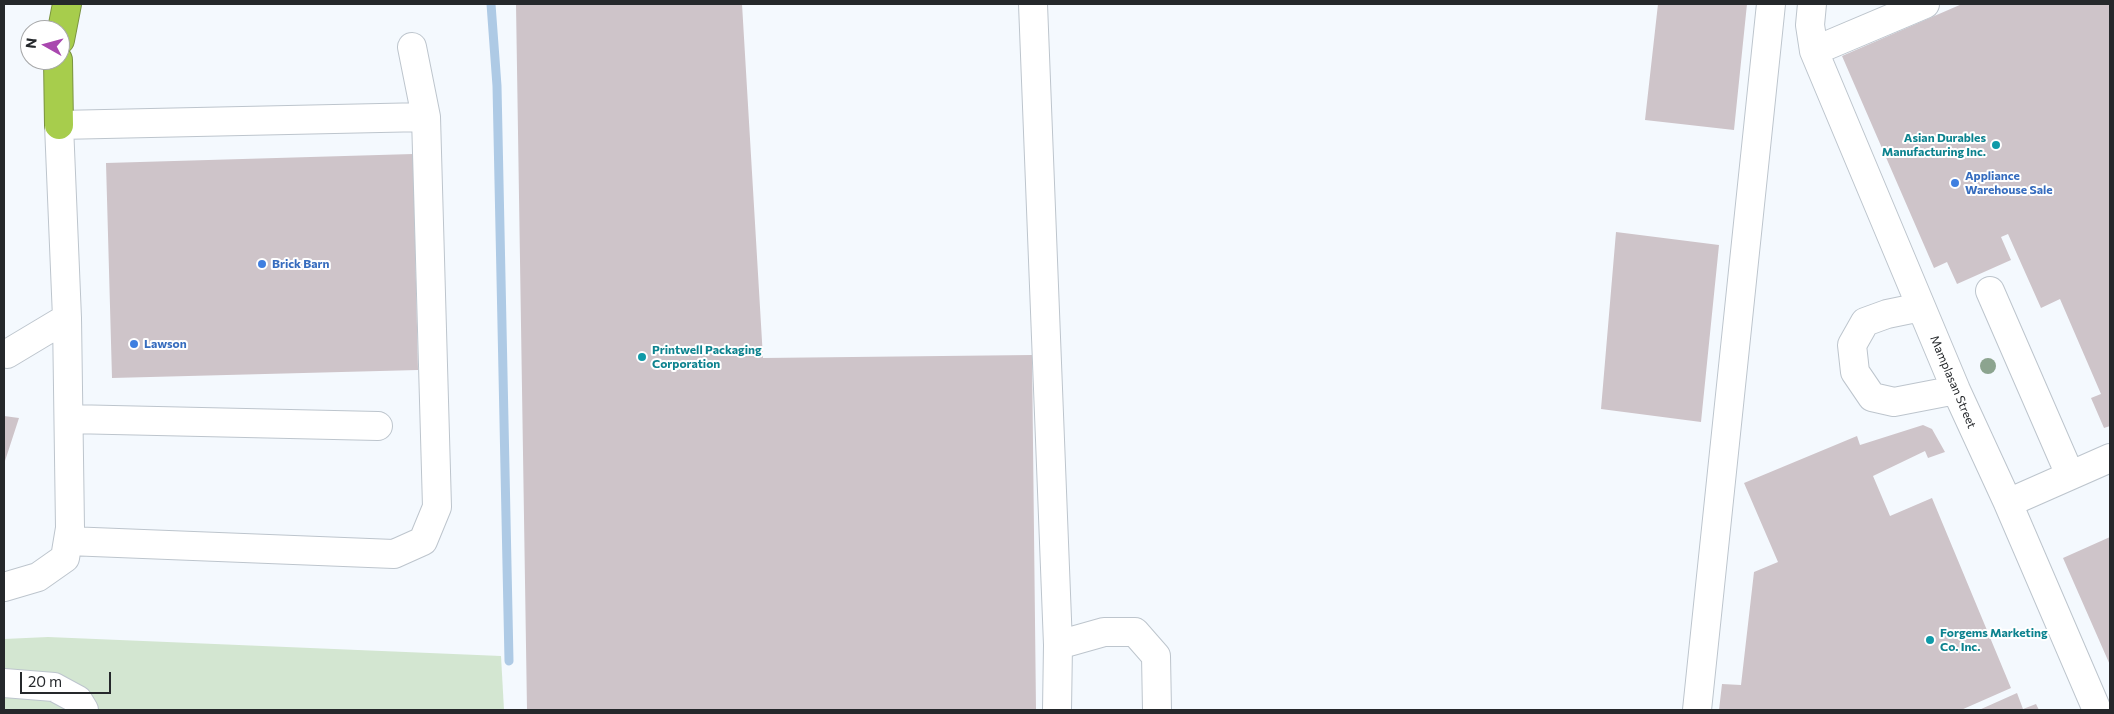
<!DOCTYPE html>
<style>
body{margin:0}
#map{position:relative;width:2114px;height:714px;overflow:hidden;background:#f4f9fe;font-family:Commissioner,sans-serif}
canvas{display:block}
.frame{position:absolute;inset:0;border:5px solid #25282b;pointer-events:none}
.north{position:absolute;left:20px;top:20px;width:50px;height:50px;box-sizing:border-box;background:#fff;border:1px solid #a8a9aa;border-radius:50%;rotate:277deg;font-size:14px;font-weight:700;line-height:20px;text-align:center;color:#25282b}
.north::after{content:'';display:block;margin:auto;width:18px;height:22px;background:#a947af;clip-path:polygon(50% 0,100% 100%,50% 72%,0 100%)}
.scale{position:absolute;left:20px;top:672px;width:91px;height:22px;box-sizing:border-box;border:2px solid #25282b;border-top:0;padding-left:6px;font-size:15px;line-height:18px;white-space:nowrap;color:#25282b;-webkit-text-stroke:4px #fff;paint-order:stroke}
</style>
<div id="map">
<canvas width="2114" height="714"></canvas>
<div class="frame"></div>
<div class="north">N</div>
<div class="scale">20 m</div>
</div>
<script>
const ctx = document.querySelector('canvas').getContext('2d');
ctx.lineJoin = 'round';
function fillPath(path, color) {
  ctx.fillStyle = color;
  ctx.fill(path, 'evenodd');
}
function toPath(rows) {
  const path = new Path2D();
  for (const r of rows) {
    path.moveTo(r[0], r[1]);
    for (let i = 2; i < r.length; i += 2) path.lineTo(r[i], r[i + 1]);
  }
  return path;
}
function stroke(path, color, width, dash) {
  ctx.strokeStyle = color;
  ctx.lineWidth = width;
  ctx.lineCap = dash ? 'butt' : 'round';
  ctx.setLineDash(dash || []);
  ctx.stroke(path);
}
function write(font, color, halo, rows, align = 'center') {
  ctx.font = font + ' Commissioner,sans-serif';
  ctx.lineWidth = 4;
  ctx.setLineDash([]);
  ctx.textBaseline = 'middle';
  ctx.strokeStyle = halo;
  ctx.fillStyle = color;
  for (const [text, x, y, turn = 0] of rows) {
    ctx.save();
    ctx.translate(x, y);
    ctx.rotate((+turn || 0) * Math.PI / 180);
    ctx.textAlign = isNaN(turn) ? turn : align;
    if (halo) ctx.strokeText(text, 0, 0);
    ctx.fillText(text, 0, 0);
    ctx.restore();
  }
}
fillPath(toPath([
 [48,637,501,656,504,710,4,710,4,639]
]), '#d3e6d1');
stroke(toPath([
 [491,4,497,86,509,661]
]), '#aecae5', 9);
fillPath(toPath([
 [516,4,742,4,763,358,1032,355,1036,710,527,710],
 [1658,4,1747,4,1734,130,1645,120],
 [1962,4,2110,4,2110,426,2104,428,2091,398,2101,394,2060,299,2041,308,2008,234,2001,237,2011,260,1957,284,1947,262,1934,268,1842,56],
 [413,154,418,370,112,378,106,163],
 [1616,232,1719,245,1701,422,1601,409],
 [4,416,19,418,4,464],
 [1923,425,1932,429,1945,452,1928,458,1925,451,1873,476,1890,516,1932,498,2011,688,1961,710,1719,710,1722,684,1741,685,1754,572,1778,562,1744,483,1857,436,1860,445],
 [2110,537,2110,665,2063,558],
 [2017,693,2023,709,2036,704,2039,710,1979,710]
]), '#cec4c9');
const minor = toPath([
 [1033,4,1058,645,1057,710],
 [1812,4,1810,25,1814,51,1956,390,2008,503,2097,710],
 [1814,51,1925,4],
 [1990,291,2070,475],
 [1921,307,1887,314,1865,322,1852,345,1855,372,1872,397,1894,402,1956,390],
 [7,354,67,318],
 [69,419,378,426],
 [2008,503,2110,458],
 [68,541,394,554,423,541,437,507,426,117,412,47],
 [4,587,38,577,65,558,70,528,67,318,59,125,426,117],
 [1058,645,1104,632,1135,632,1156,656,1157,710],
 [4,683,54,687,78,700,84,710],
 [1697,710,1771,4]
]);
const highway = toPath([
 [60,40,67,4],
 [58,60,59,125]
]);
stroke(minor, '#bdc5cd', 30);
stroke(highway, '#7a9340', 30);
stroke(minor, '#fff', 28);
stroke(highway, '#a7cd4c', 28);
ctx.fillStyle = '#8ca48f';
for (const [x, y] of [
 [1988,366]
]) {
  ctx.beginPath();
  ctx.arc(x, y, 8, 0, 2 * Math.PI);
  ctx.fill();
}
for (const [x, y, r, color] of [
 [1996,145,5,"#0f9aa8"],
 [1955,183,5,"#3f7fe0"],
 [262,264,5,"#3f7fe0"],
 [134,344,5,"#3f7fe0"],
 [642,357,5,"#0f9aa8"],
 [1930,640,5,"#0f9aa8"]
]) {
  const dot = new Path2D();
  dot.arc(x, y, r, 0, 2 * Math.PI);
  ctx.fillStyle = color;
  ctx.fill(dot);
  stroke(dot, '#fff', 2);
}
write('bold 12px', '#0d838f', '#fff', [
 ["Asian Durables",1986,138,"right"],
 ["Manufacturing Inc.",1986,152,"right"],
 ["Printwell Packaging",652,350],
 ["Corporation",652,364],
 ["Forgems Marketing",1940,633],
 ["Co. Inc.",1940,647]
], 'left');
write('bold 12px', '#366cbe', '#fff', [
 ["Appliance",1965,176],
 ["Warehouse Sale",1965,190],
 ["Brick Barn",272,264],
 ["Lawson",144,344]
], 'left');
write('12px', '#25282b', '#fff', [
 ["Mamplasan Street",1953,382,67]
]);
</script>
